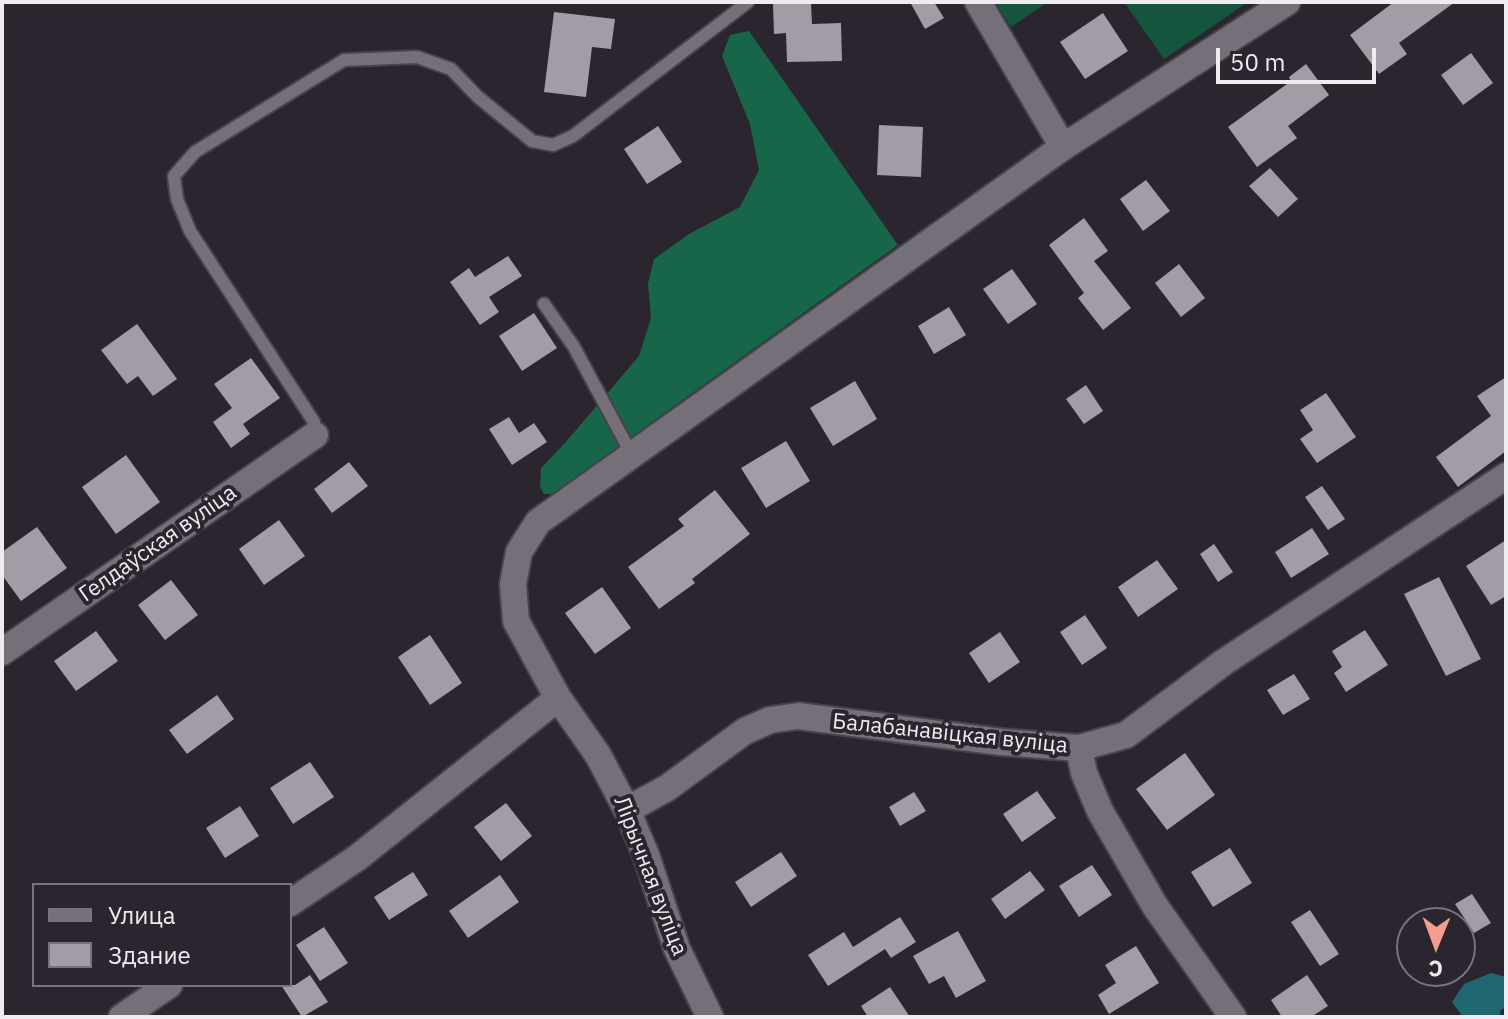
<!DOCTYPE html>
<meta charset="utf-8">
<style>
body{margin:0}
#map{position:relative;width:1508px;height:1019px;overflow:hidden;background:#2a252e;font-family:"IBM Plex Sans",sans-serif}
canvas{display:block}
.frame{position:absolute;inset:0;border:4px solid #eeebf1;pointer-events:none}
.legend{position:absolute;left:32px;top:883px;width:260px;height:104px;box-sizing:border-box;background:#2a252e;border:2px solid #78747c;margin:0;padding:10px 14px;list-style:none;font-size:24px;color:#eeebf1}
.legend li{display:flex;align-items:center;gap:16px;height:40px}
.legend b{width:40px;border:2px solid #78747c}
.north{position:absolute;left:1396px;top:907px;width:80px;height:80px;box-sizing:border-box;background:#2a252e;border:2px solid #78747c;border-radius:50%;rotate:181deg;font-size:22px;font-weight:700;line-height:32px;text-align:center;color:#eeebf1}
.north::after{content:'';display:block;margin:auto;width:28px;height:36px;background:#f59d8d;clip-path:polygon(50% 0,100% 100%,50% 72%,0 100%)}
.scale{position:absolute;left:1216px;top:48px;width:160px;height:36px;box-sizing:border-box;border:4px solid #eeebf1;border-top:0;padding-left:10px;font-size:24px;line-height:28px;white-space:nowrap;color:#eeebf1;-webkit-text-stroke:6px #2a252e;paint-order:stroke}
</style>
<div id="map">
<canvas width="1508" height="1019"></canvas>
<div class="frame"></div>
<ul class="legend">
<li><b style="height:10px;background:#746f79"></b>Улица</li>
<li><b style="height:22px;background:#a29ca7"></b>Здание</li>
</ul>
<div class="north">С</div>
<div class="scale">50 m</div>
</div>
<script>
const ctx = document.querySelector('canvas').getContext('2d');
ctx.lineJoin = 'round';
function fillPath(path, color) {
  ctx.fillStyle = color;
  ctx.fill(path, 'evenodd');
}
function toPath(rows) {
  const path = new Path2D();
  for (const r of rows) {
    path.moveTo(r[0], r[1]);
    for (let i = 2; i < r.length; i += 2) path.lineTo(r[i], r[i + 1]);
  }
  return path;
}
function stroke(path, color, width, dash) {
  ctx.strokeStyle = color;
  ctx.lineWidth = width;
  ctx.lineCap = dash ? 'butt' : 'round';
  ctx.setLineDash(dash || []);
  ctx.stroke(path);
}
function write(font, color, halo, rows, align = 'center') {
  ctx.font = font + ' "IBM Plex Sans",sans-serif';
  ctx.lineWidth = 8;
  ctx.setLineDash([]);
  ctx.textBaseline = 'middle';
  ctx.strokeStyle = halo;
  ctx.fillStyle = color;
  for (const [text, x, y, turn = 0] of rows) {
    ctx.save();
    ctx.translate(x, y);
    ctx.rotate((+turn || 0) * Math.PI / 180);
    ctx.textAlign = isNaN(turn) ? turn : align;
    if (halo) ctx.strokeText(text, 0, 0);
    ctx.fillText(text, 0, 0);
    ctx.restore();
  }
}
fillPath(toPath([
 [995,2,1048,2,1011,27],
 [1124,2,1246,2,1247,3,1164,59]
]), '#15543d');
fillPath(toPath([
 [749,31,898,245,552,494,544,494,540,487,541,468,565,443,639,356,651,318,648,284,654,259,689,234,740,207,759,170,750,124,722,56,730,35]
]), '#18664a');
fillPath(toPath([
 [1491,973,1506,977,1506,1007,1500,1011,1501,1017,1463,1017,1452,1002,1464,984]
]), '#216771');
fillPath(toPath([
 [910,2,934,2,944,18,925,29],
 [1394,2,1455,2,1399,43,1407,54,1379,74,1350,35],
 [773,3,811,3,812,24,841,23,842,61,787,62,786,33,774,34],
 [554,12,615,19,611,49,592,47,586,97,544,92],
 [1103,13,1128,51,1085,79,1060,42],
 [1471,53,1493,83,1463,105,1441,75],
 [1306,64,1329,95,1288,126,1297,138,1257,167,1228,127,1291,81,1289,77],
 [879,125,923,127,921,177,877,175],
 [658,126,682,162,647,184,624,149],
 [1270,168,1298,199,1278,217,1249,186],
 [1146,180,1170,211,1143,231,1120,199],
 [1084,218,1108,251,1094,261,1131,308,1103,330,1078,298,1084,293,1049,245],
 [508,256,522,276,489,297,499,312,480,325,450,282,469,268,475,277],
 [1179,264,1205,298,1181,317,1155,283],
 [1012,269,1037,304,1008,324,983,289],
 [949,307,966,335,934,354,918,326],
 [534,313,557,348,522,371,499,336],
 [137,324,177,379,153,396,138,376,127,384,101,350],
 [251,358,280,398,243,424,250,434,231,448,213,422,232,408,214,384],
 [1506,377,1506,451,1458,487,1436,457,1491,416,1477,396],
 [855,381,877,419,833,446,810,408],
 [1086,385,1103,411,1084,424,1066,399],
 [1326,393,1356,437,1317,463,1300,439,1313,430,1300,410],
 [509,417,519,433,534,423,547,442,512,465,489,429],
 [786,441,810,481,766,508,741,468],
 [126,455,160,502,116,534,82,487],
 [349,462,368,486,332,513,314,489],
 [1322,486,1345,519,1328,530,1305,497],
 [715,490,750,534,692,579,695,583,659,609,628,567,684,526,678,519],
 [279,520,305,556,264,585,239,549],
 [37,527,67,568,21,601,2,575,2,552],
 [1312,528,1329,554,1291,578,1275,552],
 [1506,540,1506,596,1491,605,1466,566],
 [1214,544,1233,572,1218,582,1200,554],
 [1157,560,1178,589,1138,617,1118,587],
 [1439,577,1481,659,1446,676,1404,594],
 [171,580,198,615,165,640,138,605],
 [602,587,631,628,595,654,565,613],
 [1085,615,1107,648,1082,665,1060,632],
 [1365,630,1388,665,1346,692,1334,673,1342,667,1332,651],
 [96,631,118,661,76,691,54,661],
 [1000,632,1020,662,989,683,969,653],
 [430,635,462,683,430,705,398,657],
 [1294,674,1310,699,1283,715,1267,690],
 [217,695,234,719,187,754,169,730],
 [1185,753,1215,795,1167,830,1136,789],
 [310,762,334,797,293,824,270,788],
 [1037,791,1056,818,1022,842,1003,814],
 [914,792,926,811,900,826,889,807],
 [506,803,532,836,501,861,474,827],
 [240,806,259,836,225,858,206,828],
 [1230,848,1252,883,1213,907,1191,872],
 [781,852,797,876,751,907,735,882],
 [1092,865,1112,895,1079,917,1059,886],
 [1030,871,1045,890,1005,919,991,899],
 [413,872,428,895,389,920,374,897],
 [500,875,519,902,468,938,449,911],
 [1472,894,1491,923,1474,933,1455,904],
 [1310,910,1339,954,1320,966,1291,922],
 [900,917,916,942,891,958,885,949,828,986,808,955,844,932,853,947],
 [324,927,348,963,320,981,296,945],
 [958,931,986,981,956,998,944,976,929,984,913,956],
 [1136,946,1159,983,1109,1014,1098,995,1116,983,1105,965],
 [310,975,328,1002,302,1017,281,985,295,985],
 [1307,975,1328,1006,1311,1017,1282,1017,1271,1000],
 [890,987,910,1017,868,1017,861,1006]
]), '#a29ca7');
const lane = toPath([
 [544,304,574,347,632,455],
 [315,435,314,422,190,231,177,199,174,176,195,152,344,60,417,57,451,69,478,97,532,141,553,145,573,136,748,2]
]);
const street = toPath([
 [978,2,1063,147],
 [2,652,315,435],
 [1079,748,1084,773,1100,811,1155,906,1233,1017],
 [627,810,667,788,745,731,770,720,798,716,1001,742,1079,748,1126,735,1224,662,1506,476],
 [290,903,357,858,558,698],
 [122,1017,169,985],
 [710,1017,677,949,646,855,627,810,598,755,558,698,516,621,513,584,519,552,538,522,1063,147,1287,2]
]);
stroke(lane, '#48434b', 16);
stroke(street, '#48434b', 30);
stroke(lane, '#746f79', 12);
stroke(street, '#746f79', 26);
write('22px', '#eeebf1', '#2a252e', [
 ["Гелдаўская вуліца",158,544,-35],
 ["Балабанавіцкая вуліца",950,734,6],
 ["Лірычная вуліца",650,876,69]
]);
</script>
